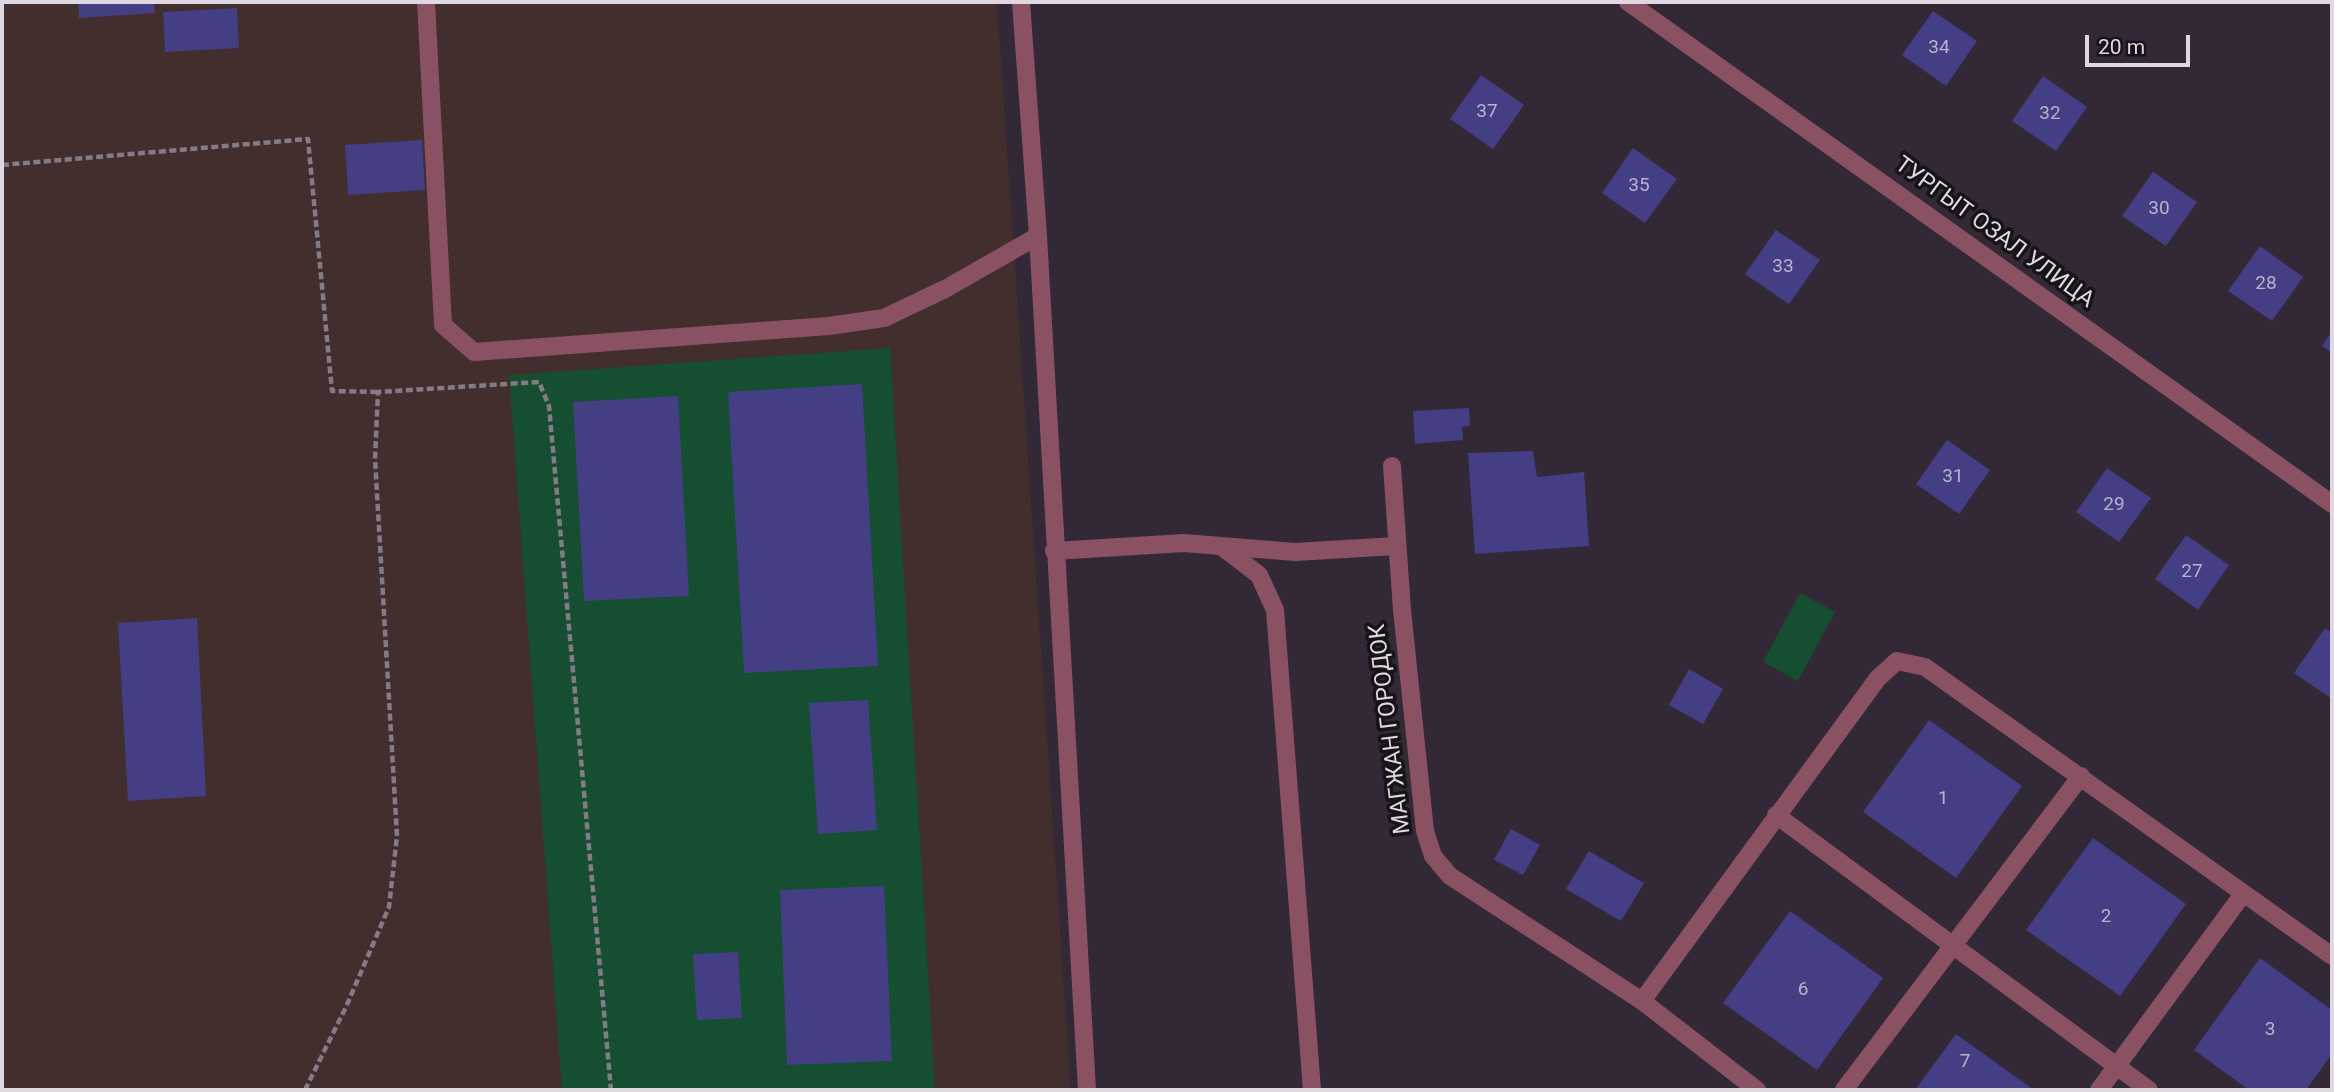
<!DOCTYPE html>
<meta charset="utf-8">
<style>
body{margin:0}
#map{position:relative;width:2334px;height:1092px;overflow:hidden;background:#332835;font-family:Roboto,sans-serif}
canvas{display:block}
.frame{position:absolute;inset:0;border:4px solid #dfd8e1;pointer-events:none}
.scale{position:absolute;left:2085px;top:35px;width:105px;height:32px;box-sizing:border-box;border:4px solid #dfd8e1;border-top:0;padding-left:9px;font-size:21px;line-height:24px;white-space:nowrap;color:#dfd8e1;-webkit-text-stroke:5px #181318;paint-order:stroke}
</style>
<div id="map">
<canvas width="2334" height="1092"></canvas>
<div class="frame"></div>
<div class="scale">20 m</div>
</div>
<script>
const ctx = document.querySelector('canvas').getContext('2d');
ctx.lineJoin = 'round';
function fillPath(path, color) {
  ctx.fillStyle = color;
  ctx.fill(path, 'evenodd');
}
function toPath(rows) {
  const path = new Path2D();
  for (const r of rows) {
    path.moveTo(r[0], r[1]);
    for (let i = 2; i < r.length; i += 2) path.lineTo(r[i], r[i + 1]);
  }
  return path;
}
function stroke(path, color, width, dash) {
  ctx.strokeStyle = color;
  ctx.lineWidth = width;
  ctx.lineCap = dash ? 'butt' : 'round';
  ctx.setLineDash(dash || []);
  ctx.stroke(path);
}
function write(font, color, halo, rows, align = 'center') {
  ctx.font = font + ' Roboto,sans-serif';
  ctx.lineWidth = 7;
  ctx.setLineDash([]);
  ctx.textBaseline = 'middle';
  ctx.strokeStyle = halo;
  ctx.fillStyle = color;
  for (const [text, x, y, turn = 0] of rows) {
    ctx.save();
    ctx.translate(x, y);
    ctx.rotate((+turn || 0) * Math.PI / 180);
    ctx.textAlign = isNaN(turn) ? turn : align;
    if (halo) ctx.strokeText(text, 0, 0);
    ctx.fillText(text, 0, 0);
    ctx.restore();
  }
}
fillPath(toPath([
 [2,2,997,2,1071,1090,2,1090]
]), '#422e2c');
fillPath(toPath([
 [890,348,935,1090,562,1090,509,375],
 [1800,593,1835,612,1798,681,1763,662]
]), '#164e32');
fillPath(toPath([
 [78,2,154,2,155,13,79,18],
 [237,8,239,48,165,52,163,12],
 [1933,11,1977,41,1946,86,1902,55],
 [1481,75,1524,105,1493,149,1450,119],
 [2043,76,2087,107,2056,151,2012,121],
 [422,140,425,190,348,195,345,145],
 [1633,148,1677,179,1645,223,1602,193],
 [2153,172,2197,202,2166,246,2122,216],
 [1776,230,1820,260,1789,304,1745,274],
 [2260,246,2303,277,2272,321,2228,291],
 [2332,331,2332,353,2322,346],
 [862,384,878,666,744,673,728,392],
 [678,396,689,596,584,601,573,402],
 [1469,408,1470,426,1462,427,1463,440,1415,444,1413,411],
 [1947,440,1990,470,1959,514,1916,484],
 [1533,451,1537,477,1584,472,1589,546,1475,554,1468,453],
 [2107,468,2151,498,2119,542,2076,512],
 [2186,535,2229,565,2198,610,2155,579],
 [197,618,206,796,128,801,118,623],
 [2325,628,2332,633,2332,699,2294,673],
 [1689,669,1723,689,1703,724,1669,705],
 [868,700,877,830,818,834,809,703],
 [1929,720,2022,786,1956,878,1863,812],
 [1511,829,1540,845,1523,875,1494,860],
 [2093,838,2186,904,2120,996,2026,930],
 [1589,851,1644,883,1621,921,1566,889],
 [884,886,892,1061,787,1065,780,890],
 [1790,911,1883,978,1817,1070,1723,1003],
 [738,952,742,1018,697,1020,693,954],
 [2260,958,2332,1010,2332,1054,2306,1090,2249,1090,2194,1050],
 [1956,1034,2034,1090,1915,1090]
]), '#443e85');
stroke(toPath([
 [2,165,308,139,332,391,378,392],
 [305,1090,346,1007,389,907,397,836,375,459,378,392,539,382,549,406,611,1090]
]), '#847b86', 4.5, [7, 3.5]);
stroke(toPath([
 [426,2,443,325,474,352,829,326,884,318,945,289,1038,236],
 [1021,2,1038,236,1087,1090],
 [1628,2,2332,504],
 [1392,466,1402,610,1425,831,1433,856,1450,876,1642,1001,1757,1090],
 [1221,546,1259,575,1275,610,1312,1090],
 [1054,551,1184,543,1295,552,1396,546],
 [1776,815,2149,1090],
 [1642,1001,1878,678,1897,661,1925,667,2332,956],
 [1844,1090,2081,776],
 [2099,1090,2243,894]
]), '#8a5162', 18);
write('19px', '#b8b2ca', null, [
 ["34",1939,48],
 ["37",1487,112],
 ["32",2050,114],
 ["35",1639,186],
 ["30",2159,209],
 ["33",1783,267],
 ["28",2266,284],
 ["31",1953,477],
 ["29",2114,505],
 ["27",2192,572],
 ["1",1943,799],
 ["2",2106,917],
 ["6",1803,990],
 ["3",2270,1030],
 ["7",1965,1062]
]);
write('23px', '#dfd8e1', '#181318', [
 ["ТУРГЫТ ОЗАЛ УЛИЦА",1994,233,36],
 ["МАГЖАН ГОРОДОК",1391,729,-97]
]);
</script>
